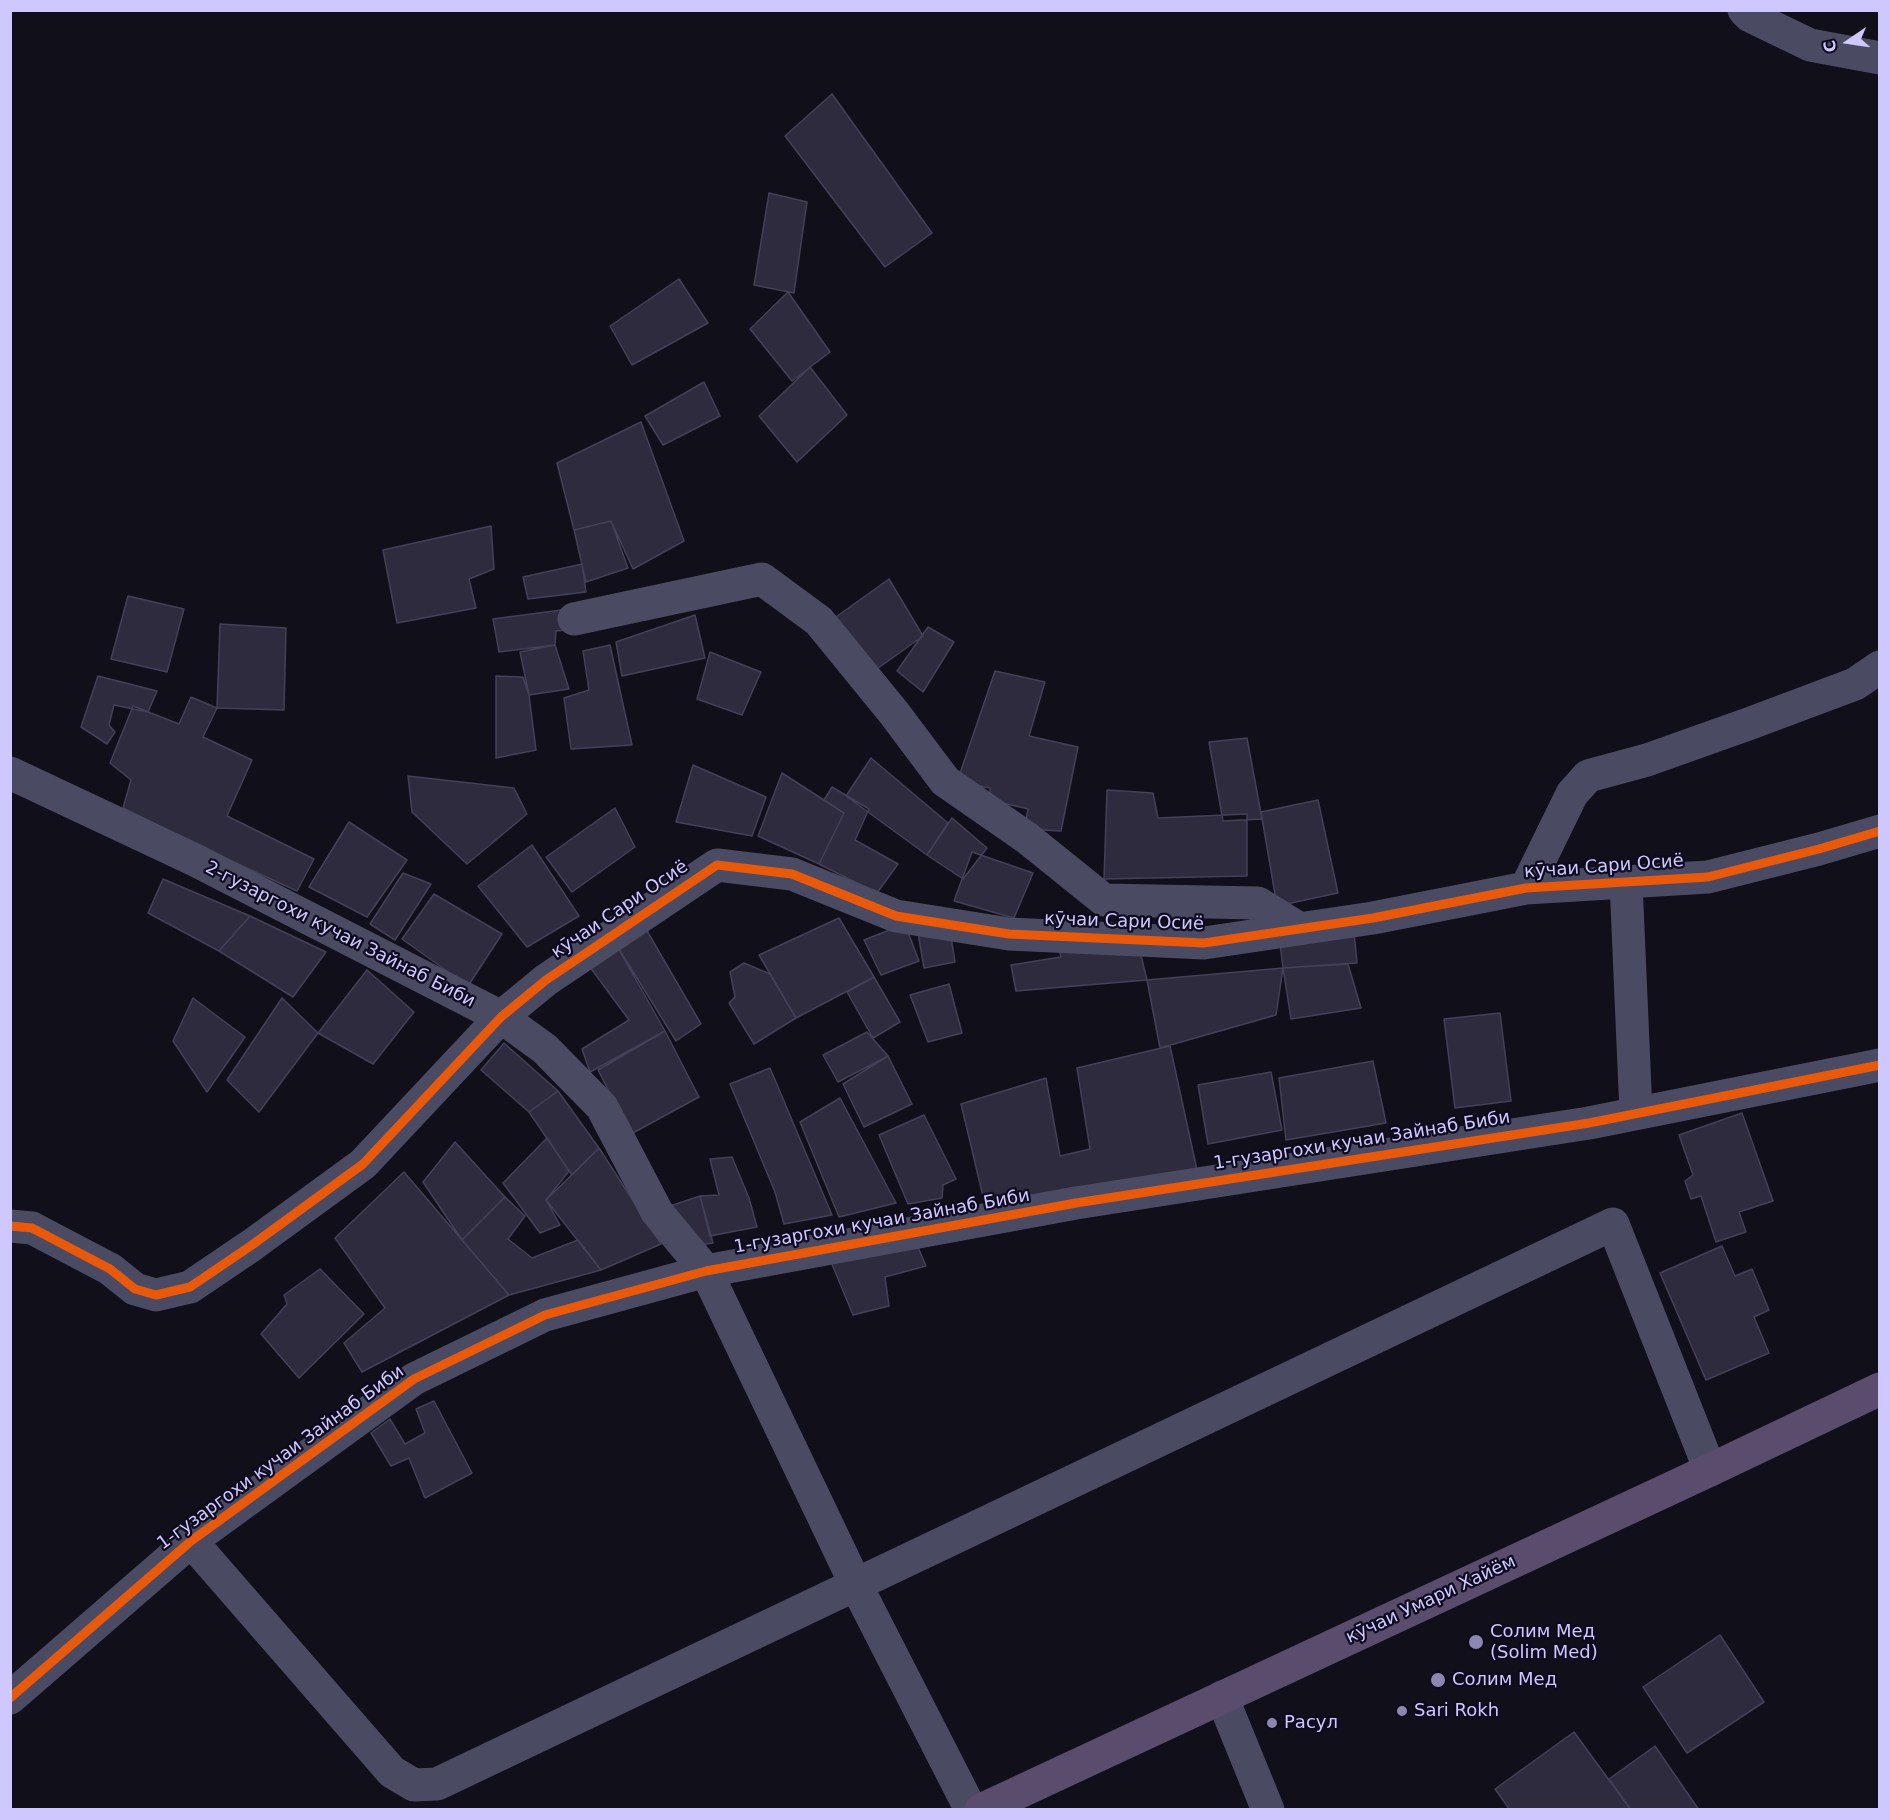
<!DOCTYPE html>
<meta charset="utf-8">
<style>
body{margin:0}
#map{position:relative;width:1890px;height:1820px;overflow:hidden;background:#110f1a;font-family:"DejaVu Sans",sans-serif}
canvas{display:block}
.frame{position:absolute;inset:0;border:12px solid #cfc8ff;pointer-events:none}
.north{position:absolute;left:1818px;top:12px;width:60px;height:60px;-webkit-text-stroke:4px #0e0b1e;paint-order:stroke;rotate:257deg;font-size:16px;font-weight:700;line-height:24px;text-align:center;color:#cfc8ff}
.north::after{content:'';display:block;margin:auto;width:21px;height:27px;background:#cfc8ff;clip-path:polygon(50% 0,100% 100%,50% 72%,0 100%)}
</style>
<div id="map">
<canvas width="1890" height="1820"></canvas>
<div class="frame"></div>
<div class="north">С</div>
</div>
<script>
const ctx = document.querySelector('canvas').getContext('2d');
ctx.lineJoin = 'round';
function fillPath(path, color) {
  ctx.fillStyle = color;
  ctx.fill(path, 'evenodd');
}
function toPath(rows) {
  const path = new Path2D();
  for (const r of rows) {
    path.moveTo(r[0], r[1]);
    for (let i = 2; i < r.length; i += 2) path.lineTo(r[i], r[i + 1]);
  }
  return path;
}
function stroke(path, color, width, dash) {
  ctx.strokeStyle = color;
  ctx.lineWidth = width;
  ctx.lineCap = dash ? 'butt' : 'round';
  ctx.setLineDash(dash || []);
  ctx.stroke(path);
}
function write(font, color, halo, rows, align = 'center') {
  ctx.font = font + ' "DejaVu Sans",sans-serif';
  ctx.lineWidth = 4.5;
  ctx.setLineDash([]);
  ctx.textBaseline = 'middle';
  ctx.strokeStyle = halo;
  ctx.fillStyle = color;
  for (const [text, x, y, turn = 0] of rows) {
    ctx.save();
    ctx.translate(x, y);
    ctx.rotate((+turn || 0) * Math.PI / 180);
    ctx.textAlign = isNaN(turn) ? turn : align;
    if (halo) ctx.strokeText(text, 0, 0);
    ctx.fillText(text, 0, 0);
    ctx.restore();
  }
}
const building = toPath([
 [832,94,932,233,885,267,785,136,832,94],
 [769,193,807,202,794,293,754,285,769,193],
 [679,279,708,323,632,365,610,326,679,279],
 [788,292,830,352,792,381,750,329,788,292],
 [810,367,847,415,797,462,759,416,810,367],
 [704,382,720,416,663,445,645,416,704,382],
 [641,422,684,541,633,569,611,521,574,530,557,463,641,422],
 [611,521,628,568,586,582,574,530,611,521],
 [491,526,494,569,469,579,476,608,397,623,383,550,491,526],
 [582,564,586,592,528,599,523,577,582,564],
 [889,579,923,636,874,671,836,617,889,579],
 [128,596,184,609,167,672,111,659,128,596],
 [569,609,567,630,556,631,555,645,499,652,493,619,569,609],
 [695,615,705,658,622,676,616,642,695,615],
 [220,624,286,628,284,710,217,708,220,624],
 [928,627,954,642,923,692,897,671,928,627],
 [555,645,569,689,529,695,520,652,555,645],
 [610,645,632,745,571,749,564,698,589,690,583,651,610,645],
 [710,652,761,672,742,715,697,699,710,652],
 [995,671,1045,682,1029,736,1078,747,1061,831,1024,829,1028,809,990,800,990,788,957,782,995,671],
 [98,676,157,691,148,712,114,705,109,725,115,732,107,744,81,727,98,676],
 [496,676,523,677,529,695,536,750,496,758,496,676],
 [191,697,217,708,203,737,252,760,227,816,314,859,297,891,212,852,123,808,131,780,110,763,133,706,179,724,191,697],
 [1247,738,1262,819,1223,821,1209,742,1247,738],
 [871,758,948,823,927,855,846,796,871,758],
 [693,765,766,797,752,836,676,822,693,765],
 [782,773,844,813,819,864,758,836,782,773],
 [408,776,514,788,527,814,467,864,412,812,408,776],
 [832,787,869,809,855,840,898,864,877,893,819,864,844,813,824,800,832,787],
 [1107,790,1153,793,1158,818,1247,814,1247,876,1104,879,1107,790],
 [1318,800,1338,893,1277,906,1261,812,1318,800],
 [615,808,635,847,572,892,546,857,615,808],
 [952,818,987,848,963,879,927,855,952,818],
 [349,822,407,860,367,917,309,887,349,822],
 [532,845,579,916,527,947,478,886,532,845],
 [972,852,1033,873,1014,918,954,901,972,852],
 [403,873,431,884,395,940,370,924,403,873],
 [163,879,250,916,219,951,148,913,163,879],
 [434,894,502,934,468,986,402,939,434,894],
 [250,916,326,952,293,997,219,951,250,916],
 [839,918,874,977,796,1018,759,955,839,918],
 [1353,921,1357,963,1283,968,1279,936,1353,921],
 [643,924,701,1024,676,1041,614,941,643,924],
 [905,924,919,961,881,975,864,940,905,924],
 [949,924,955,962,924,968,918,933,949,924],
 [614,941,665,1031,590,1072,582,1049,629,1020,587,963,614,941],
 [1058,944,1139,947,1147,980,1016,991,1011,965,1061,957,1058,944],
 [744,963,770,974,796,1018,754,1044,729,1003,735,997,730,972,744,963],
 [1348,964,1361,1008,1291,1019,1283,968,1348,964],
 [1283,968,1276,1015,1160,1048,1147,980,1283,968],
 [367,970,414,1012,373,1064,318,1033,367,970],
 [874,977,900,1022,873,1038,847,992,874,977],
 [949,984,962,1033,928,1042,910,995,949,984],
 [193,998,245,1037,207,1092,173,1041,193,998],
 [282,998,318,1033,259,1112,227,1080,282,998],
 [1500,1013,1511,1101,1455,1108,1444,1019,1500,1013],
 [665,1031,699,1097,631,1134,598,1070,665,1031],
 [867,1032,888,1056,838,1082,823,1055,867,1032],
 [504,1043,558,1091,529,1112,481,1070,504,1043],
 [1170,1046,1197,1170,986,1209,961,1104,1046,1078,1060,1156,1090,1149,1077,1068,1170,1046],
 [888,1056,912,1104,864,1127,843,1084,888,1056],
 [1373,1061,1386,1123,1286,1140,1279,1078,1373,1061],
 [770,1068,832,1215,784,1224,775,1192,730,1084,770,1068],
 [1271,1072,1282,1130,1208,1144,1198,1085,1271,1072],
 [558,1091,599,1148,572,1175,529,1112,558,1091],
 [840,1098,896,1203,839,1217,800,1122,840,1098],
 [1742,1113,1773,1201,1739,1212,1746,1232,1716,1242,1701,1196,1691,1199,1685,1181,1693,1175,1679,1135,1742,1113],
 [924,1115,956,1179,943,1185,942,1198,908,1204,879,1135,924,1115],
 [547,1138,569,1171,546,1200,560,1225,540,1233,503,1183,547,1138],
 [455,1142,505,1197,462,1240,423,1182,455,1142],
 [599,1148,661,1244,601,1270,546,1200,599,1148],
 [732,1157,749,1198,757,1227,710,1236,700,1196,719,1195,710,1159,732,1157],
 [404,1172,509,1295,362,1372,344,1343,385,1308,335,1238,404,1172],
 [700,1196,713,1243,686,1247,670,1206,700,1196],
 [505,1197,525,1216,508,1239,532,1258,578,1240,601,1270,509,1295,462,1240,505,1197],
 [912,1233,926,1266,885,1277,889,1306,853,1315,829,1257,912,1233],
 [1722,1246,1735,1276,1752,1269,1769,1310,1754,1317,1769,1353,1706,1380,1660,1273,1722,1246],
 [320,1269,364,1314,299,1378,261,1334,287,1304,284,1295,320,1269],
 [434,1401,472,1473,425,1498,409,1458,391,1466,371,1433,390,1419,405,1444,425,1433,416,1409,434,1401],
 [1720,1635,1764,1702,1687,1753,1643,1687,1720,1635],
 [1574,1732,1631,1810,1510,1810,1495,1789,1574,1732],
 [1655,1746,1699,1810,1631,1810,1609,1779,1655,1746]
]);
fillPath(building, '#2f2b3e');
stroke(building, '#444059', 1.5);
stroke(toPath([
 [1744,10,1750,16,1810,45,1880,58],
 [574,619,762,579,819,621,894,713,945,781,1027,838,1104,900,1258,903,1300,929],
 [10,773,195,860,501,1017,545,1049,602,1107,657,1212,706,1271,856,1585,971,1810],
 [1626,882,1636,1113],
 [1526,888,1572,794,1588,776,1647,760,1751,723,1855,684,1880,667],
 [10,1226,32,1228,110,1269,135,1289,156,1295,190,1287,252,1245,363,1164,501,1017,546,980,717,865,792,874,896,916,1009,934,1204,943,1373,918,1526,888,1708,877,1819,849,1880,831],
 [191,1541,392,1772,414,1785,437,1784,1613,1224,1710,1470],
 [1222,1697,1268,1810],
 [10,1698,191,1541,414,1379,545,1315,706,1271,1076,1203,1589,1123,1880,1065]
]), '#4b4a63', 33);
stroke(toPath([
 [981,1810,1710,1470,1880,1389]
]), '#594c6d', 33);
stroke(toPath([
 [10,1226,32,1228,110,1269,135,1289,156,1295,190,1287,252,1245,363,1164,501,1017,546,980,717,865,792,874,896,916,1009,934,1204,943,1373,918,1526,888,1708,877,1819,849,1880,831],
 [10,1698,191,1541,414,1379,545,1315,706,1271,1076,1203,1589,1123,1880,1065]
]), '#e8590c', 9);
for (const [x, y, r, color] of [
 [1476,1642,8,"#8c87af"],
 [1438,1680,8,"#8c87af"],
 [1402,1711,6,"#8c87af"],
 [1272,1723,6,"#8c87af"]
]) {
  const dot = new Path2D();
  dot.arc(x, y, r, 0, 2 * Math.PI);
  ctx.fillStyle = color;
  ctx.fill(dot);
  stroke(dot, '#0e0b1e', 2);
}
write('18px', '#cfc8ff', '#0e0b1e', [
 ["кӯчаи Сари Осиё",1604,867,-4],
 ["кӯчаи Сари Осиё",620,910,-34],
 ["кӯчаи Сари Осиё",1124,922,2],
 ["2-гузаргохи кучаи Зайнаб Биби",340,935,27],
 ["1-гузаргохи кучаи Зайнаб Биби",1362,1141,-9],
 ["1-гузаргохи кучаи Зайнаб Биби",882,1222,-10],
 ["1-гузаргохи кучаи Зайнаб Биби",281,1458,-36],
 ["кӯчаи Умари Хайём",1431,1600,-25]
]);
write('18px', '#cfc8ff', '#0e0b1e', [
 ["Солим Мед",1490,1632],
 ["(Solim Med)",1490,1653],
 ["Солим Мед",1452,1680],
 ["Sari Rokh",1414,1711],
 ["Расул",1284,1723]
], 'left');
</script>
